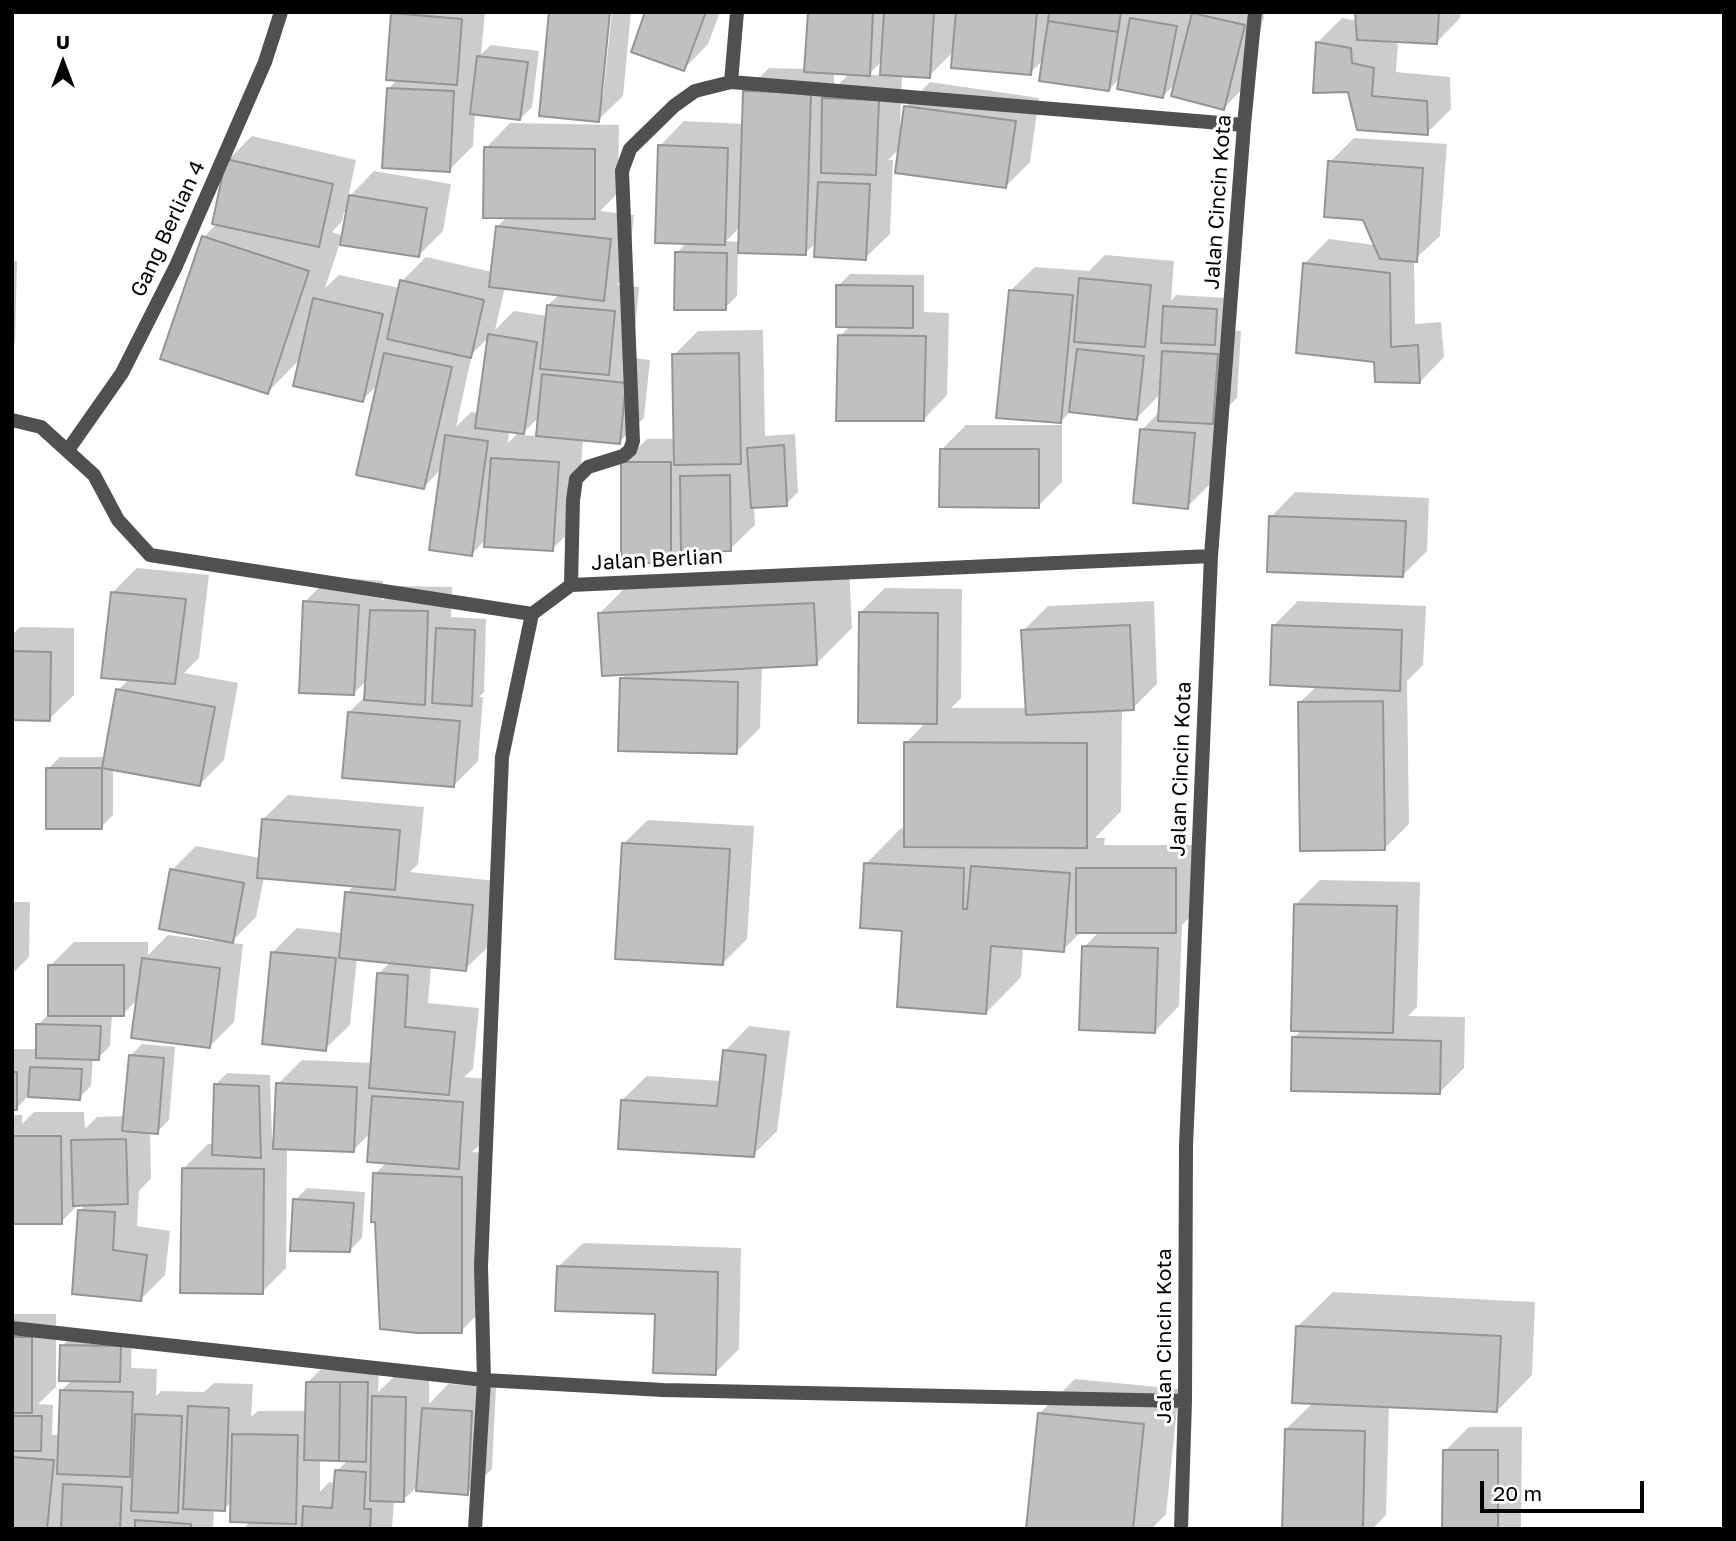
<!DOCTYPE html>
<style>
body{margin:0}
#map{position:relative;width:1736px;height:1541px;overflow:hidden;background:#fff;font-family:"Golos Text",sans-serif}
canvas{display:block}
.frame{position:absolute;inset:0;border:14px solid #000;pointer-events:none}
.north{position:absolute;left:28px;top:28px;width:70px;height:70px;-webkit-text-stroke:5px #fff;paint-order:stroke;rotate:0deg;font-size:19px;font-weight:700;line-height:28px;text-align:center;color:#000}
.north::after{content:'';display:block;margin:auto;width:24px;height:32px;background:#000;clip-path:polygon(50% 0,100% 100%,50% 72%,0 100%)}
.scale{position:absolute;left:1480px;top:1481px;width:164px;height:32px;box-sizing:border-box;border:4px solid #000;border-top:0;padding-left:9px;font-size:21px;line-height:24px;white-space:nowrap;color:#000;-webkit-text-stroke:5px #fff;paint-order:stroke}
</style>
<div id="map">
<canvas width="1736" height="1541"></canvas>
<div class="frame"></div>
<div class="north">U</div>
<div class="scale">20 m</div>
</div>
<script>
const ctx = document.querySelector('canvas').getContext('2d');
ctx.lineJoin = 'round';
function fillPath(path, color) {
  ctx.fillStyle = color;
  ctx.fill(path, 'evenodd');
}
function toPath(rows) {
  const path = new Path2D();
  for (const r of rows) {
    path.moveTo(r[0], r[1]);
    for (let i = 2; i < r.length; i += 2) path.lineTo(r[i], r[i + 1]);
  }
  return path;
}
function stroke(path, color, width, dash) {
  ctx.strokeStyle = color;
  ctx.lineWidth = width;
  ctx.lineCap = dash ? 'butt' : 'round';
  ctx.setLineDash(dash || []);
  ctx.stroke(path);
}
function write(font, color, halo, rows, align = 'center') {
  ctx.font = font + ' "Golos Text",sans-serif';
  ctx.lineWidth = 6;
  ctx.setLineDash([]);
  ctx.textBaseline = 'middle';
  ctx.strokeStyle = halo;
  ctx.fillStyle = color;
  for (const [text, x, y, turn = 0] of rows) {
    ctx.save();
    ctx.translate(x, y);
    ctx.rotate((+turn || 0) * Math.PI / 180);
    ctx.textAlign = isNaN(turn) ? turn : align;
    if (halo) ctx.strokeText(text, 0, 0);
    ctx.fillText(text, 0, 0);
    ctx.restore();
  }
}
fillPath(toPath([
 [395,12,485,12,481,54,491,45,539,51,532,107,520,119,475,113,473,146,449,170,388,89,398,79,393,14],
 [612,12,631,12,623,96,598,120,600,96,603,96],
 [647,12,720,12,708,44,684,69],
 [809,12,1265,12,1248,83,1224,108,1176,83,1163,96,1121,77,1109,90,1043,60,1030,73,954,51,929,76,902,75,900,126,903,126,906,107,930,82,1039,98,1030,162,1005,187,900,148,888,160,893,160,890,234,865,258,817,242,805,253,738,251,737,296,725,308,677,253,687,242,660,146,684,121,744,124,745,92,769,68,806,69],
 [883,60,882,75,868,75],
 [834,72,850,73,834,89],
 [741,226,740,242,726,241],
 [1357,12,1461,12,1460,18,1436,43,1389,40,1388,42,1398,44,1396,72,1450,77,1451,109,1427,133,1349,91,1318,42,1342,18,1357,21],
 [510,123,619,125,618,193,600,211,634,215,627,275,617,285,639,287,633,349,625,357,650,360,644,418,619,442,583,439,577,525,552,549,486,539,472,554,442,468,423,488,379,384,362,400,301,358,268,392,204,237,217,223,228,160,252,136,356,160,348,198,374,171,451,184,443,231,418,256,340,243,325,288,339,275,400,288,402,281,426,257,492,272,498,226,507,217,486,148],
 [344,212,347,213,344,236,332,232,342,221],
 [505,287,560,294,548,305,547,316,514,311,495,330],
 [489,337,479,413,471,412,456,427,472,354],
 [540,416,538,436,521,435],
 [509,430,519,432,508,443],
 [1354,138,1447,144,1440,236,1414,260,1415,324,1441,322,1444,357,1420,382,1376,360,1304,264,1329,239,1375,245,1365,219,1330,162],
 [1105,255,1174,261,1171,301,1176,295,1228,298,1226,330,1241,331,1237,398,1218,417,1212,482,1187,507,1142,430,1160,411,1161,393,1137,418,1071,411,1061,421,1010,291,1035,267,1089,271],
 [12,261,17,261,15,343,12,345],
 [850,274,924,275,924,312,949,313,947,395,923,420,840,336,850,326,838,286],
 [763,330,765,436,795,434,798,492,786,504,754,506,755,525,730,549,681,550,670,561,623,463,647,439,675,439,674,355,698,331],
 [966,425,1062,425,1062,482,1038,506,942,449],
 [1295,492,1429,498,1427,551,1402,576,1271,517],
 [137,568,209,575,199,658,184,673,238,683,224,760,200,784,113,768,113,815,101,827,48,769,60,757,105,757,118,690,129,679,112,593],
 [849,568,852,628,816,664,762,666,760,728,736,752,622,679,627,673,600,613,635,578],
 [329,577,383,581,382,601,396,586,452,587,451,617,486,619,484,692,479,697,483,697,478,761,454,785,349,712,366,696,367,680,353,694,305,602],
 [885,588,962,589,961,698,951,708,1027,708,1023,631,1048,606,1154,601,1157,684,1133,708,1122,709,1121,811,1095,838,1105,838,1104,845,1200,845,1200,907,1182,925,1179,1006,1155,1031,1084,947,1100,931,1082,931,1063,950,1023,947,1021,977,986,1013,904,929,866,864,901,828,906,829,906,743,926,722,860,613],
 [1298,601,1426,606,1423,665,1407,681,1409,824,1384,849,1300,702,1317,686,1274,625],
 [20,627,74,628,74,695,49,719,12,718,12,635],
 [288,795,424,807,418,864,410,872,497,881,490,945,465,969,431,966,428,1003,479,1008,473,1069,464,1077,487,1079,483,1142,472,1152,486,1153,485,1307,461,1331,375,1174,387,1162,371,1133,353,1150,287,1147,286,1268,262,1292,184,1168,208,1144,214,1144,215,1085,227,1073,270,1075,272,1140,275,1140,278,1084,302,1060,373,1063,379,973,391,962,357,958,350,1025,325,1049,272,953,297,928,343,933,347,893,354,885,264,877,256,917,230,943,243,944,234,1022,210,1046,138,999,123,1014,112,1014,110,1046,98,1058,93,1058,91,1086,79,1098,29,1095,17,1108,12,1108,12,1049,38,1049,38,1025,50,1013,50,966,74,942,148,942,148,955,168,935,214,941,215,938,172,870,196,846,260,858,263,819],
 [648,820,754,826,747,939,722,964,623,844],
 [1320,880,1420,882,1417,1007,1408,1016,1465,1017,1464,1068,1440,1092,1294,1038,1302,1029,1295,905],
 [12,902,30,902,29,957,12,974],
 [749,1026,790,1031,777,1131,753,1155,622,1100,647,1076,721,1081,725,1051],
 [142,1044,175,1047,169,1120,157,1132,150,1132,151,1178,139,1191,137,1226,170,1231,165,1275,141,1299,80,1211,87,1203,79,1204,61,1222,12,1222,12,1115,22,1115,22,1124,34,1112,84,1112,85,1129,97,1117,125,1116,130,1056],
 [307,1188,365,1192,362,1238,350,1250,295,1200],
 [583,1243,741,1248,739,1349,715,1373,657,1313,558,1267],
 [1333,1292,1535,1302,1532,1375,1497,1411,1389,1406,1386,1515,1372,1529,1284,1529,1286,1429,1313,1403,1297,1327],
 [12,1314,56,1314,56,1387,38,1404,53,1405,52,1435,60,1435,62,1390,73,1379,62,1346,74,1334,132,1335,131,1368,157,1369,156,1396,161,1391,204,1392,214,1383,253,1384,251,1417,258,1411,307,1411,308,1382,320,1370,379,1371,378,1392,398,1373,429,1373,429,1404,448,1384,496,1387,492,1469,467,1493,419,1485,403,1500,394,1500,392,1529,243,1529,251,1521,232,1501,224,1509,214,1509,213,1529,12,1529],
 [320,1459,348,1460,337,1471,336,1483,329,1482,320,1492],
 [1075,1379,1179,1389,1166,1514,1151,1529,1028,1529,1039,1414],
 [1469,1427,1522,1427,1521,1529,1444,1529,1445,1451]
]), '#0003');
const building = toPath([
 [549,12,610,12,599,122,539,116,549,12],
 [645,12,706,12,684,71,631,52,645,12],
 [808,12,873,12,870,76,804,72,808,12],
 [884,12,934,12,930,78,880,75,884,12],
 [956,12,1037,12,1031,75,951,68,956,12],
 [1049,12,1121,12,1118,32,1048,21,1049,12],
 [1355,12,1439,12,1437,44,1357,40,1355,12],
 [391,13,462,19,457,85,386,80,391,13],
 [1192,13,1245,25,1224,110,1171,96,1192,13],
 [1130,18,1177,26,1163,98,1117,89,1130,18],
 [1048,21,1118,32,1109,91,1039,81,1048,21],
 [1316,42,1351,48,1352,63,1374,68,1372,96,1427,101,1428,135,1357,130,1348,92,1313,93,1316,42],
 [477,56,528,62,520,120,470,114,477,56],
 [387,88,454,91,450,172,382,168,387,88],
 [743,91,811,93,806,255,738,253,743,91],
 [822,98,879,100,876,175,821,173,822,98],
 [904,106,1016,121,1006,188,895,173,904,106],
 [658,145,728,148,725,245,655,243,658,145],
 [484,147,595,149,595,219,483,218,484,147],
 [226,159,333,184,319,247,212,224,226,159],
 [1328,161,1423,168,1417,262,1380,259,1363,220,1324,217,1328,161],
 [818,182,870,184,866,260,814,257,818,182],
 [349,195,427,208,419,257,340,245,349,195],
 [496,226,611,239,604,301,489,287,496,226],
 [202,236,309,271,268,394,160,359,202,236],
 [675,252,727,253,726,310,674,310,675,252],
 [1303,263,1390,273,1391,347,1418,345,1420,383,1375,382,1374,362,1296,353,1303,263],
 [1079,278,1151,285,1145,347,1074,342,1079,278],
 [400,280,484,300,471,358,387,339,400,280],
 [836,285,913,286,913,328,836,327,836,285],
 [1009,290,1073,295,1061,423,996,418,1009,290],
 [313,298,383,314,363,402,293,386,313,298],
 [547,305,615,311,609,375,540,369,547,305],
 [1163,306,1217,309,1215,345,1161,343,1163,306],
 [488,334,537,342,524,434,475,428,488,334],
 [838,335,926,336,924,421,836,421,838,335],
 [1077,349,1144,356,1137,420,1069,412,1077,349],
 [1162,351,1218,354,1213,424,1158,421,1162,351],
 [384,353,452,367,424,489,356,475,384,353],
 [739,353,741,464,674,465,672,354,739,353],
 [542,374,626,383,620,444,536,436,542,374],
 [1140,429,1195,433,1188,509,1133,503,1140,429],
 [445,435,488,441,472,556,429,550,445,435],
 [784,445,787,506,751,508,747,448,784,445],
 [940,449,1039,449,1039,508,939,507,940,449],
 [491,458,559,462,553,551,484,547,491,458],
 [621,462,671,462,671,563,621,563,621,462],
 [730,475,731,551,681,552,680,476,730,475],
 [1269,516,1406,521,1403,577,1267,572,1269,516],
 [111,592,186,599,175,684,101,678,111,592],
 [303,601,359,605,354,695,299,693,303,601],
 [814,603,817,665,602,676,598,613,814,603],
 [370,610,428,611,425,705,364,700,370,610],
 [859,612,938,613,937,724,858,723,859,612],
 [1130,625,1134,710,1026,715,1021,630,1130,625],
 [1272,625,1402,630,1400,691,1270,685,1272,625],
 [436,628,475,630,472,706,432,703,436,628],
 [12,651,51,652,50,721,12,720,12,651],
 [620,678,738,682,737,754,618,751,620,678],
 [116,689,215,707,200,786,102,768,116,689],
 [1383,701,1385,850,1300,851,1298,702,1383,701],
 [348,712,460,721,454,787,342,778,348,712],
 [904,742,1087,743,1087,848,904,847,904,742],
 [46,768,102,768,102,829,46,829,46,768],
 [262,819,400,830,395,890,257,878,262,819],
 [622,843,730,849,723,965,615,959,622,843],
 [864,863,964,868,963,909,967,909,971,866,1070,873,1064,952,991,946,986,1014,897,1007,902,931,860,928,864,863],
 [1076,868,1176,868,1176,933,1076,933,1076,868],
 [170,869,244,883,233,943,159,929,170,869],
 [345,892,473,905,466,971,339,958,345,892],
 [1294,904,1397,906,1393,1033,1291,1031,1294,904],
 [1082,946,1158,948,1155,1033,1079,1030,1082,946],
 [271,952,336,958,326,1051,262,1044,271,952],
 [142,958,220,968,210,1048,131,1038,142,958],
 [48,965,124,965,124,1016,48,1016,48,965],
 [377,973,408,975,405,1027,455,1032,449,1095,369,1088,377,973],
 [36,1024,101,1026,99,1060,36,1058,36,1024],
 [1292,1037,1441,1041,1440,1094,1291,1091,1292,1037],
 [723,1050,766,1055,754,1157,618,1149,621,1100,717,1106,723,1050],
 [129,1055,164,1058,158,1134,122,1131,129,1055],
 [30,1067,82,1069,80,1100,28,1097,30,1067],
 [12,1072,17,1072,17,1110,12,1110,12,1072],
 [276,1083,357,1087,354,1152,273,1149,276,1083],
 [214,1084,259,1086,261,1158,212,1155,214,1084],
 [372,1096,463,1102,459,1169,367,1162,372,1096],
 [12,1136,61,1136,62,1224,12,1224,12,1136],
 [126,1139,128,1204,73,1206,71,1140,126,1139],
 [182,1168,264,1169,263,1294,180,1293,182,1168],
 [373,1173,462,1177,462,1333,417,1333,380,1329,375,1222,371,1222,373,1173],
 [293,1199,354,1203,350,1252,290,1251,293,1199],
 [78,1210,115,1212,113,1250,147,1255,141,1301,72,1294,78,1210],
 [557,1266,718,1272,716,1375,653,1373,655,1314,555,1311,557,1266],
 [1296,1326,1501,1336,1497,1412,1292,1403,1296,1326],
 [12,1337,32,1337,32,1413,12,1413,12,1337],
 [60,1345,121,1346,120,1382,59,1381,60,1345],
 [306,1382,340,1382,339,1461,304,1460,306,1382],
 [340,1382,368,1382,366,1462,339,1461,340,1382],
 [60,1390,133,1392,130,1477,57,1474,60,1390],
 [372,1396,406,1397,404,1502,370,1501,372,1396],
 [188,1406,229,1408,225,1511,183,1509,188,1406],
 [422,1408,472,1411,468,1495,416,1491,422,1408],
 [1038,1413,1144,1424,1133,1529,1026,1529,1038,1413],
 [135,1414,182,1416,178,1513,131,1511,135,1414],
 [12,1416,42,1416,41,1451,12,1451,12,1416],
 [1285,1429,1365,1431,1363,1529,1282,1529,1285,1429],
 [232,1434,298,1435,296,1524,230,1522,232,1434],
 [1443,1450,1498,1450,1498,1529,1442,1529,1443,1450],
 [12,1457,54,1460,47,1529,12,1529,12,1457],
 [335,1470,366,1472,364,1509,371,1509,370,1529,302,1529,303,1506,332,1508,335,1470],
 [63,1484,122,1487,120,1529,61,1529,63,1484],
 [135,1520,191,1524,191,1529,135,1529,135,1520]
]);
fillPath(building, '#c0c0c0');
stroke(building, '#949494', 2);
stroke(toPath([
 [731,82,737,12],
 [12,420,41,427,94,475,118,520,150,555,532,614,571,585,1211,556],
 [68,450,122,373,176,266,265,62,281,12],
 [571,585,573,500,576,479,588,467,623,456,630,450,633,441,622,171,630,149,674,106,695,91,731,82,1244,125],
 [12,1328,484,1380,663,1390,1185,1401],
 [475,1529,484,1380,481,1266,502,757,532,614],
 [1181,1529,1185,1401,1186,1146,1211,556,1244,125,1255,12]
]), '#505050', 14);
write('21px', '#000', '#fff', [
 ["Jalan Cincin Kota",1218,202,-86],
 ["Gang Berlian 4",168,229,-65],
 ["Jalan Berlian",657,560,-3],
 ["Jalan Cincin Kota",1181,769,-88],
 ["Jalan Cincin Kota",1164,1336,-90]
]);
</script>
